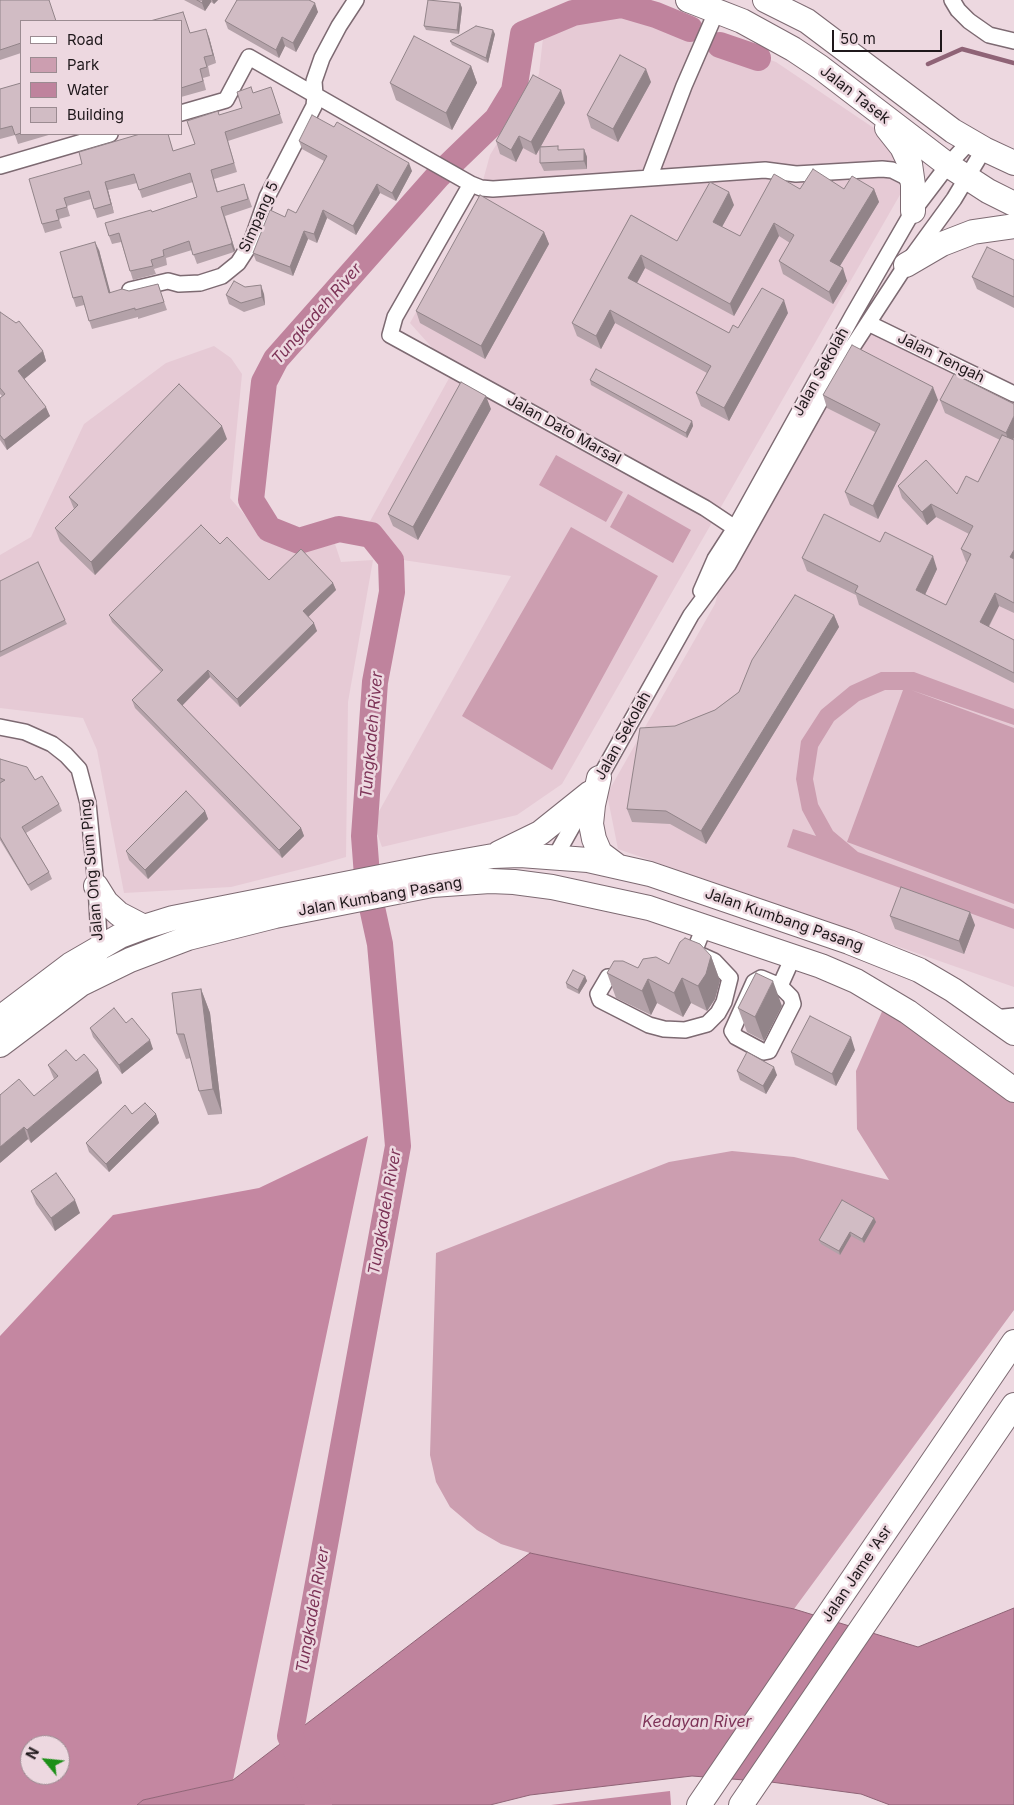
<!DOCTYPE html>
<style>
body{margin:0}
#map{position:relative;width:1014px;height:1805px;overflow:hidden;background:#edd8e0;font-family:Inter,sans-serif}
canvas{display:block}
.legend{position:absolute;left:20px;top:20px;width:162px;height:115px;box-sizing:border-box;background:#edd8e0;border:1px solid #9b8b91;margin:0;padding:6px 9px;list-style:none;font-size:15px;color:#1f181b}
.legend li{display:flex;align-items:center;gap:10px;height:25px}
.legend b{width:25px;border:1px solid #9b8b91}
.north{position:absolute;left:20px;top:1735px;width:50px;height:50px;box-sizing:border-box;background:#edd8e0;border:1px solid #9b8b91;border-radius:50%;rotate:298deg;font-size:14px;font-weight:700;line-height:20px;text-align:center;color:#1f181b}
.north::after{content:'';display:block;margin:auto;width:18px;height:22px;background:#1d8f18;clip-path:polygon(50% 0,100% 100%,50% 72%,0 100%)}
.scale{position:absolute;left:832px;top:30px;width:110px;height:22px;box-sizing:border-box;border:2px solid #1f181b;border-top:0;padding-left:6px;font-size:15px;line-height:18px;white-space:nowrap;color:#1f181b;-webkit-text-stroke:4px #edd8e0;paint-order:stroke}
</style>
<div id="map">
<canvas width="1014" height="1805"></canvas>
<ul class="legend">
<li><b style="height:6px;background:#fff"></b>Road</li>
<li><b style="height:14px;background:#cc9eb0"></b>Park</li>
<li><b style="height:14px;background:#bf839d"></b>Water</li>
<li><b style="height:14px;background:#d1bcc4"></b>Building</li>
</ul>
<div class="north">N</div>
<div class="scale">50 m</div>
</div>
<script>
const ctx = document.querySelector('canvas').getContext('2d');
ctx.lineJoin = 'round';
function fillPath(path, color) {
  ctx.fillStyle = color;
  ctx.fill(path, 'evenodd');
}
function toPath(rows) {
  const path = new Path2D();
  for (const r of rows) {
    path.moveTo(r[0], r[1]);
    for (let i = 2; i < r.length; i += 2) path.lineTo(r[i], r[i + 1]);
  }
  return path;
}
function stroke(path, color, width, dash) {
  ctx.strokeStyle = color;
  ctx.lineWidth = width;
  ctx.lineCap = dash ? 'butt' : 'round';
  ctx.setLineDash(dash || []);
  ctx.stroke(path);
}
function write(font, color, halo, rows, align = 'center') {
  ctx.font = font + ' Inter,sans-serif';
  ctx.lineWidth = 5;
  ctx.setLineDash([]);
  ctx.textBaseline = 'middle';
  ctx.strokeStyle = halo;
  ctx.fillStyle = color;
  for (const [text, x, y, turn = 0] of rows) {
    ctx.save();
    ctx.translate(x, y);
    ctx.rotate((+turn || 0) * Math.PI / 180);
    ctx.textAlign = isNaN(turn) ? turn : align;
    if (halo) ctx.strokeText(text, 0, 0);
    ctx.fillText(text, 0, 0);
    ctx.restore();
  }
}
fillPath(toPath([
 [608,1,776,62,890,139,901,193,562,784,517,815,382,847,373,822,511,576,396,559,369,523,453,371,410,323,477,202,490,155,539,74,544,29],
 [870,332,1014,401,1014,987,618,849,607,794,715,604,720,584,825,385],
 [214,346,231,358,242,374,230,498,268,542,297,553,335,544,341,562,373,560,348,702,346,857,318,865,231,887,124,893,97,750,83,718,0,708,0,555,31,537,84,424,166,363]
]), '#e6cad5');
fillPath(toPath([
 [556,455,623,492,606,522,539,485],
 [628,494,691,530,673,563,610,527],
 [571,527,658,576,552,770,462,716],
 [881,672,914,672,1014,709,1014,725,911,690,1014,728,1014,904,847,842,903,690,885,690,859,701,834,721,818,747,813,779,818,804,833,831,858,852,1014,909,1014,929,787,847,793,829,816,836,802,810,796,779,801,741,821,710,850,686],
 [884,1007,1014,1098,1014,1310,794,1609,530,1553,501,1544,477,1530,450,1507,436,1482,430,1455,436,1253,669,1162,732,1151,794,1157,889,1180,857,1129,856,1071]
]), '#cc9eb0');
fillPath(toPath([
 [368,1136,233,1780,143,1800,137,1805,0,1805,0,1336,113,1215,259,1188],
 [30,1745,60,1745,60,1775,30,1775],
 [670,1791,671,1805,551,1805]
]), '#c487a1');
const water = toPath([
 [530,1553,794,1609,918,1647,1014,1608,1014,1805,890,1805,861,1794,771,1782,692,1776,530,1795,490,1805,137,1805,143,1800,233,1780,530,1553]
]);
fillPath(water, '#bf839d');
stroke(water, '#8f6376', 1);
stroke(toPath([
 [928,64,962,49,1014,63]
]), '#8f6376', 4.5);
stroke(toPath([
 [720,45,758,58],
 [319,1805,290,1736,398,1146,380,944,368,889,364,836,375,682,392,592,391,560,371,535,339,529,299,541,269,529,251,500,264,382,276,359,438,176,497,119,514,91,523,34,573,13,622,5,656,15,690,29]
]), '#bf839d', 26);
const minor = toPath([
 [952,0,958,10,969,21,989,35,1014,41],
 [181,113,226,100,249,57,315,95,314,81,322,58,339,26,356,0],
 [0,166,110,134],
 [649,178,684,86,717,10],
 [471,184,395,317,390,335,705,508,735,528],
 [130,290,168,281,179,284,200,283,222,276,238,263,251,243,267,197,314,106,315,95,418,154,471,184,481,188,493,189,765,170,796,174,882,169,892,170,904,176,913,185],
 [868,323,1014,394],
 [701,591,715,559,735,528,853,315,913,211,948,165,970,141],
 [0,727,25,732,52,744,66,755,79,769,88,803,96,886,100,955],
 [555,857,691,615,728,565,838,369,906,265,954,199,984,149],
 [685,958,694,952,704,927],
 [630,976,608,977,598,994,600,1000,649,1025,664,1029,685,1030,707,1024,718,1013,724,1002,730,978,714,961,694,952],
 [780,986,791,997,793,1004,769,1051,764,1052,736,1037,732,1031,754,982,761,978,780,986,793,957],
 [994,1018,1014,1016]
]);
const primary = toPath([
 [688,0,742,21,793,49,820,67,948,165,988,191,1014,204],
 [765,0,807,21,953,131,984,149,1014,163],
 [887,128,902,147,910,164,913,185,913,211],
 [906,265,942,244,973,232,1014,226],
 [599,778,593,805,591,824,594,839,600,853,616,865],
 [499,853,540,833,590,793],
 [96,886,106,902,119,914,144,927],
 [0,1018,70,965,120,936,144,927,173,918,431,867,493,856,520,855,588,860,650,874,849,942,919,970,953,990,1014,1033],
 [0,1045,81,984,130,960,188,938,275,916,432,885,490,881,514,882,552,887,649,908,821,966,856,981,908,1012,1014,1090],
 [699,1805,1014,1342],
 [741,1805,1014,1405]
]);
stroke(minor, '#7d6a72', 18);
stroke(primary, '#7d6a72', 26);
stroke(minor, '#fff', 15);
stroke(primary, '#fff', 24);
fillPath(toPath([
 [0,0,21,21,21,53,0,60],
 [184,0,218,0,214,4,211,2,205,11],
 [237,0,310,0,318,12,296,52,285,46,279,58,228,29,225,21],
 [460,3,462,8,459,34,426,30,424,26],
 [183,12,190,33,209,37,216,63,208,66,210,76,203,78,206,90,181,97,181,21],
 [495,34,488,63,452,45,450,41],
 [471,66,477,83,452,130,396,100,390,83],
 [651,82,618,142,591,128,587,115],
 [21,83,21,134,52,134,18,144,15,135,0,139,0,89],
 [271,87,283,123,228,141,237,172,214,179,218,192,244,184,252,207,225,216,235,250,234,252,197,264,192,250,166,258,167,265,154,269,156,274,133,280,121,242,112,244,109,236,152,212,197,197,193,182,142,198,137,183,108,190,114,213,97,218,91,199,67,206,70,216,59,219,62,228,45,233,42,224,82,164,140,134,168,134,173,151,195,144,220,115,242,108,253,93],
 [565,103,541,146,560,150,584,149,587,157,587,169,544,171,540,163,540,148,536,155,523,148,516,162,500,154,496,141],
 [299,141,412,171,396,201,380,193,356,235,327,218,317,243,308,239,293,276,256,261,253,253,285,217,296,213,324,161,302,149],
 [800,189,874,189,879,202,840,266,847,281,833,304,783,274,779,261,790,243,779,236,734,316,645,268,637,283,729,333,738,328,788,313,729,421,701,406,696,393,707,373,615,323,601,349,577,336,572,323,631,215,677,241,734,205,722,227,740,236],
 [544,232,549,244,485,359,420,323,416,311],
 [99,250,110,293,129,291,158,284,167,310,138,319,138,317,92,329,84,305,76,307,73,298],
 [1014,260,1014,308,977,289,972,277],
 [245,287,264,294,265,305,244,312,229,304,226,295],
 [0,312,43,351,46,361,24,379,50,416,7,450,0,440,0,398,2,396,0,394],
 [954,374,1014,440,1014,613,999,606,989,627,1014,640,1014,683,859,605,856,595,807,571,802,558,880,542,937,569,925,595,946,605,967,562,966,562,961,549,969,534,936,517,927,525,902,498,898,486,957,494,978,482,1000,440,945,413,940,400],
 [590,380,692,421,693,426,687,438,591,385],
 [823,395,938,400,878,519,850,505,845,492,875,432,827,408],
 [491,409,418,540,393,526,388,514],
 [227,439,95,575,60,541,55,528,74,509,69,497],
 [220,544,269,580,333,583,336,590,308,617,317,631,240,707,210,677,182,705,301,828,304,836,282,858,135,708,132,700,161,672,112,622,109,615],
 [0,581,65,620,67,624,0,657],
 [834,615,839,627,706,844,670,824,632,822,627,809,675,726,715,710,739,692],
 [0,759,35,780,59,804,62,811,26,833,49,872,52,879,31,891,0,840],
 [205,811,208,819,148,879,129,860,126,851],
 [890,916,975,925,964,954,895,929],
 [711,956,720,981,715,999,707,1011,691,1003,683,1017,657,1003,651,1015,616,998,607,973,669,964],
 [585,976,587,981,579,994,567,988,566,983],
 [201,989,210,1013,222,1114,208,1115,199,1091,191,1058,186,1059,177,1034],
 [782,1006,764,1041,747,1032,738,1008],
 [126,1023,153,1049,122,1074,93,1037,90,1028],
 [855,1050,836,1086,795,1065,791,1052],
 [76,1061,98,1070,102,1083,31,1143,28,1139,0,1163,54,1079,48,1065],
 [737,1071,777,1075,766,1094,740,1080],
 [156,1114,159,1123,109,1172,89,1152,86,1143],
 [31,1191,80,1213,55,1231,36,1204],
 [874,1218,876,1222,864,1243,851,1236,840,1255,821,1244,819,1240]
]), '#b4a2a9');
fillPath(toPath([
 [203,0,211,0,211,2,205,11,202,3],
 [212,0,218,0,214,4],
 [315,3,318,12,296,52,293,43],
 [460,3,462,8,459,34,457,30],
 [206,29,209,37,216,63,213,55],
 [493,30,495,34,488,63,486,58],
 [282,37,285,46,279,58,276,50],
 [471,66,477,83,452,130,446,113],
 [646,69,651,82,618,142,613,129],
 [561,90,565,103,536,155,531,142],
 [519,136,523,148,516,162,511,150],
 [584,149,587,157,587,169,584,161],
 [409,163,412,171,396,201,392,193],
 [105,182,108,190,114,213,111,204],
 [377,184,380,193,356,235,353,226],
 [874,189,879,202,835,274,830,261],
 [729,192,734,205,718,234,713,222],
 [221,207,235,250,234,252,231,244],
 [323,210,327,218,317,243,314,234],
 [774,223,779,236,734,316,730,304],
 [304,231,308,239,293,276,290,267],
 [544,232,549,244,485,359,481,346],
 [95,242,99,250,113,302,109,293],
 [641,255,645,268,633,290,628,278],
 [843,268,847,281,833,304,829,292],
 [261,285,264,294,265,305,262,297],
 [784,300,788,313,729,421,724,408],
 [610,310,615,323,601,349,596,336],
 [43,351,46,361,22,381,18,371],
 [933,387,938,400,878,519,873,506],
 [486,396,491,409,418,540,413,527],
 [46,407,50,416,7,450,4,440],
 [1014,416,1014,438,1010,446,1006,433],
 [692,421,693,426,687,438,686,433],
 [222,426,227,439,95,575,91,562],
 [931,504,936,517,927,525,922,512],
 [1014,550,1014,567,1010,557],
 [933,556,937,569,921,603,916,590],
 [333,583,336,590,306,619,303,611],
 [995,593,999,606,984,635,980,622],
 [834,615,839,627,706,844,701,831],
 [314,623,317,631,240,707,237,699],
 [208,670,210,677,180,708,177,700],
 [205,811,208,819,148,879,145,870],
 [301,828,304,836,282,858,279,850],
 [970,912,975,925,964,954,959,941],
 [711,956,720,981,715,999,707,1011,698,986],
 [585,976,587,981,579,994,578,990],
 [682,978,691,1003,683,1017,674,993],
 [648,979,657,1003,651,1015,642,991],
 [773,981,782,1006,764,1041,755,1017],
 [201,989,210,1013,222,1114,213,1089],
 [851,1037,855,1050,836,1086,832,1074],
 [150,1040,153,1049,122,1074,119,1065],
 [774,1067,777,1075,766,1094,763,1086],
 [98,1070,102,1083,31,1143,27,1130],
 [156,1114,159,1123,109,1172,106,1164],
 [24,1127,28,1139,0,1163,0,1147],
 [75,1200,80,1213,55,1231,51,1218],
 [874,1218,876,1222,864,1243,862,1239],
 [850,1232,851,1236,840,1255,839,1251]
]), '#928489');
const building = toPath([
 [0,0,49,0,56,21,21,21,21,43,0,50,0,0],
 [197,0,203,0,202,3,197,0],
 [237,0,309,0,315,3,293,43,282,37,276,50,225,21,237,0],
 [428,0,460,3,457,30,424,26,428,0],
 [183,12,190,33,206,29,213,55,204,57,207,67,200,69,203,81,181,88,181,21,150,21,183,12],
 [476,26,493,30,486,58,450,41,476,26],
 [414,36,471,66,446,113,390,83,414,36],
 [620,55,646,69,613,129,587,115,620,55],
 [533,75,561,90,531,142,519,136,511,150,496,141,533,75],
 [21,83,21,133,15,135,12,126,0,129,0,89,21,83],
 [251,87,253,93,271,87,280,114,225,132,234,163,211,170,217,192,244,184,248,199,221,207,232,242,231,244,193,255,189,241,163,250,164,256,151,260,153,266,130,271,119,233,109,236,105,223,151,210,152,212,197,197,190,173,139,190,134,174,105,182,111,204,94,209,89,191,64,198,67,207,56,210,59,220,42,224,29,179,82,164,79,152,140,134,168,134,173,151,195,144,187,121,218,111,219,115,242,108,237,92,251,87],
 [312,115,334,127,337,122,409,163,392,193,377,184,353,226,323,210,314,234,304,231,290,267,253,253,270,210,285,217,288,209,296,213,327,156,299,141,312,115],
 [558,146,558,150,584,149,584,161,540,163,540,147,558,146],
 [813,169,844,189,852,176,874,189,830,261,843,268,829,292,779,261,794,235,774,223,730,304,641,255,628,278,729,333,733,325,738,328,762,288,784,300,724,408,696,393,711,366,610,310,596,336,572,323,631,215,677,241,710,182,729,192,713,222,740,236,774,174,800,189,813,169],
 [480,195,544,232,481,346,416,311,480,195],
 [95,242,109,293,122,289,129,291,158,284,164,302,135,310,135,308,89,321,82,296,73,298,60,252,95,242],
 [987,247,1014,260,1014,297,972,277,987,247],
 [234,281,245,287,261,285,262,297,241,303,226,295,234,281],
 [0,312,16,323,19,321,43,351,18,371,46,407,4,440,0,435,0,398,5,394,0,388,0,312],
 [852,345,933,387,873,506,845,492,880,424,823,395,852,345],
 [596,369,692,421,686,433,590,380,596,369],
 [954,374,1014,404,1014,416,1006,433,940,400,954,374],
 [461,382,486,396,413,527,388,514,461,382],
 [179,384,222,426,91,562,55,528,78,505,69,497,179,384],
 [1002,435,1014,440,1014,550,1010,557,1014,559,1014,603,995,593,980,622,1014,640,1014,673,855,592,858,586,802,558,824,514,880,542,885,532,933,556,916,590,946,605,971,554,961,549,973,526,931,504,922,512,898,486,926,460,957,494,966,476,978,482,1002,435],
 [201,525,220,544,227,537,269,580,301,549,333,583,303,611,314,623,237,699,208,670,177,700,301,828,279,850,132,700,163,670,109,615,201,525],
 [38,562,65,620,0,652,0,581,38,562],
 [795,595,834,615,701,831,666,811,627,809,640,728,675,726,715,710,739,692,752,660,795,595],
 [0,759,27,767,35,780,42,776,59,804,22,827,49,872,28,885,0,837,0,783,5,780,0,778,0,759],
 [186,791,205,811,145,870,126,851,186,791],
 [901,887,970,912,959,941,890,916,901,887],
 [685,938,700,944,711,956,706,974,698,986,682,978,674,993,648,979,642,991,607,973,614,961,623,961,638,968,643,959,656,957,669,964,680,942,685,938],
 [573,970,585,976,578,990,566,983,573,970],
 [756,973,773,981,755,1017,738,1008,756,973],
 [201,989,213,1089,199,1091,184,1034,177,1034,172,993,201,989],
 [114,1008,126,1023,132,1018,150,1040,119,1065,90,1028,114,1008],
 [810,1016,851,1037,832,1074,791,1052,810,1016],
 [66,1050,76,1061,84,1054,98,1070,27,1130,24,1127,0,1147,0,1095,19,1079,34,1096,58,1076,48,1065,66,1050],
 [747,1052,774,1067,763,1086,737,1071,747,1052],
 [145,1103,156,1114,106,1164,86,1143,125,1105,132,1114,145,1103],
 [56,1173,75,1200,51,1218,31,1191,56,1173],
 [842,1200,874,1218,862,1239,850,1232,839,1251,819,1240,842,1200]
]);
fillPath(building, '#d1bcc4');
stroke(building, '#928489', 1);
write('15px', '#1f181b', '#edd8e0', [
 ["Jalan Tasek",855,95,38],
 ["Simpang 5",259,217,-66],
 ["Jalan Tengah",941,358,26],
 ["Jalan Sekolah",821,372,-61],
 ["Jalan Dato Marsal",564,430,29],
 ["Jalan Sekolah",623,736,-61],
 ["Jalan Ong Sum Ping",92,870,-95],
 ["Jalan Kumbang Pasang",380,897,-10],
 ["Jalan Kumbang Pasang",784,920,19],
 ["Jalan Jame 'Asr",857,1574,-56]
]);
write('italic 16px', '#7d3357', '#edd8e0', [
 ["Tungkadeh River",317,314,-49],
 ["Tungkadeh River",372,735,-85],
 ["Tungkadeh River",385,1212,-80],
 ["Tungkadeh River",313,1610,-80],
 ["Kedayan River",697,1722]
]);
</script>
